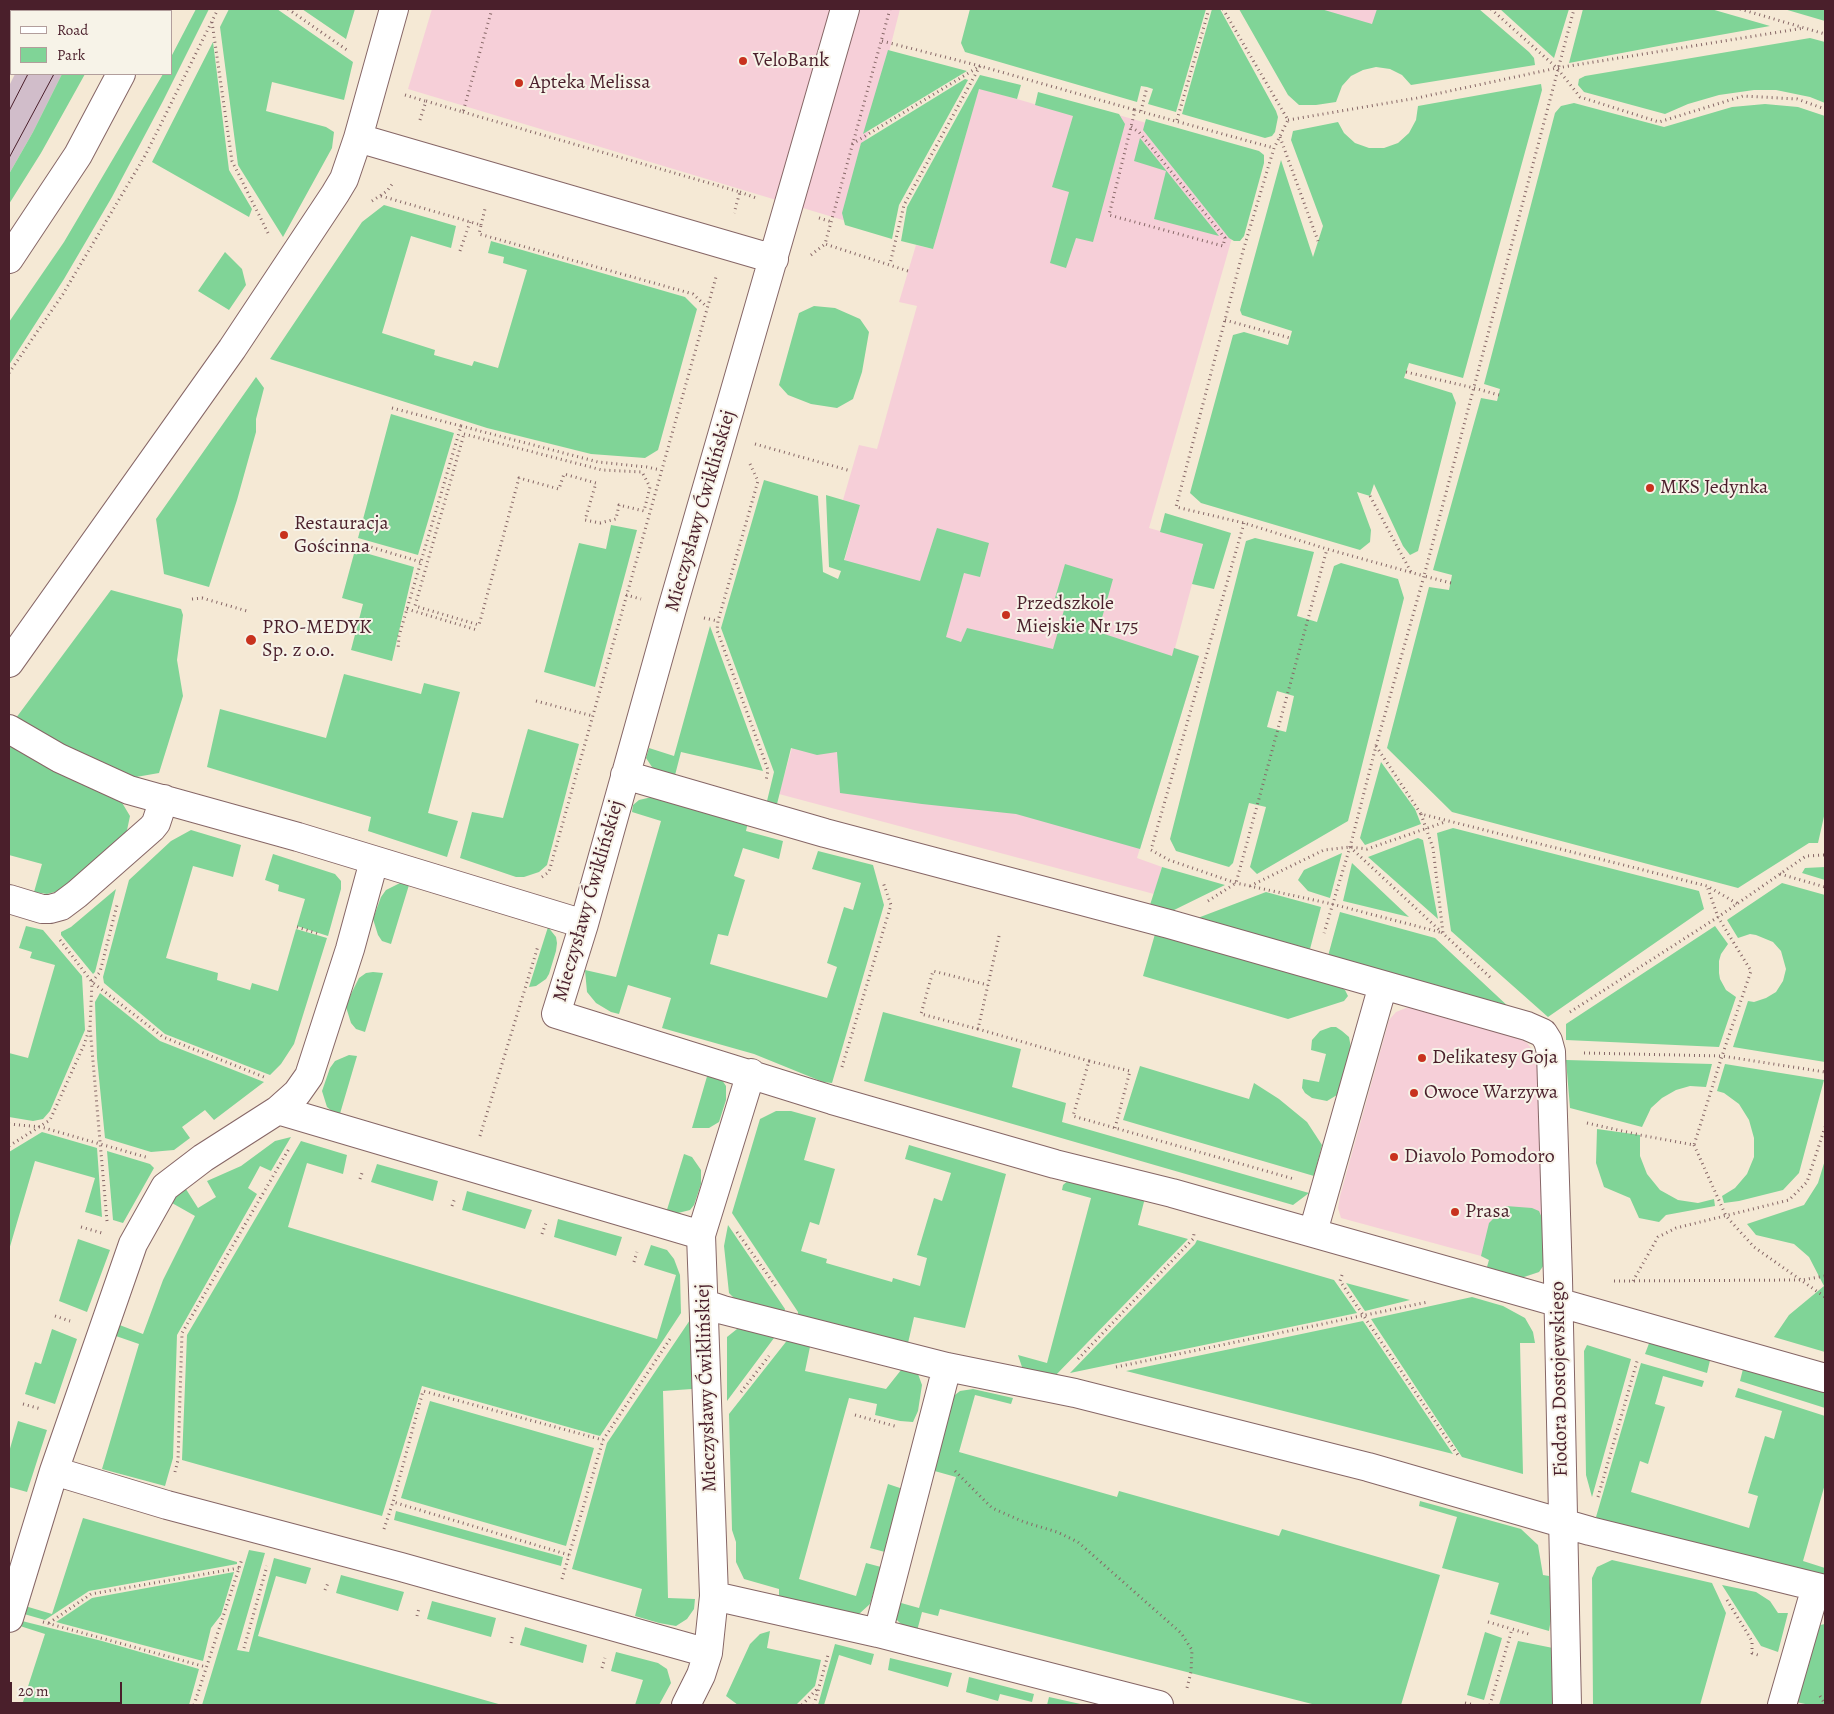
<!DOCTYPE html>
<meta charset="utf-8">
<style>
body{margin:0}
#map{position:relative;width:1834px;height:1714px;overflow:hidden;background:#f5e9d5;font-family:Alegreya,serif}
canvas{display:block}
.frame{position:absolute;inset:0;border:10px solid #4a1f2b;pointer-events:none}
.legend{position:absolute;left:10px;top:10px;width:162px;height:65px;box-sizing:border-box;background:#f7f3e8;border:1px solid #b29e9c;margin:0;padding:6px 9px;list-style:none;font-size:15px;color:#4a1f2b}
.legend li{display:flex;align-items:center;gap:10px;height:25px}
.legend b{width:25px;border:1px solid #b29e9c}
.scale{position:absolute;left:10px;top:1682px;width:112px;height:22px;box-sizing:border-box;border:2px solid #4a1f2b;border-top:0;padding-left:6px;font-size:15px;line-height:18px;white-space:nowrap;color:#4a1f2b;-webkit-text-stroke:4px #f7f3e8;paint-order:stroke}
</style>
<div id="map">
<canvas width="1834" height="1714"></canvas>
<div class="frame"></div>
<ul class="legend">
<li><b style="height:6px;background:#fff"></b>Road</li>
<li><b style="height:14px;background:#80d497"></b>Park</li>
</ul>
<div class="scale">20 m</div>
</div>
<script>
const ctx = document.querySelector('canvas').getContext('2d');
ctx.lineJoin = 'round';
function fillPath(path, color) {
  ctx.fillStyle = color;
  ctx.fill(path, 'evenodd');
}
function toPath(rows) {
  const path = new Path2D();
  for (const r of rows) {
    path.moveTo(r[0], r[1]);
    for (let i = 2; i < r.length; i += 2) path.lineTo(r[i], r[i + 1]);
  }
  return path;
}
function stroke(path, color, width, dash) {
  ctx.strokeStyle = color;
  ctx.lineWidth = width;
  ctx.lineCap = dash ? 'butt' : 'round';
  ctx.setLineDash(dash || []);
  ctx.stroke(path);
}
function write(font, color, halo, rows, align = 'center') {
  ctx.font = font + ' Alegreya,serif';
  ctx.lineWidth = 4;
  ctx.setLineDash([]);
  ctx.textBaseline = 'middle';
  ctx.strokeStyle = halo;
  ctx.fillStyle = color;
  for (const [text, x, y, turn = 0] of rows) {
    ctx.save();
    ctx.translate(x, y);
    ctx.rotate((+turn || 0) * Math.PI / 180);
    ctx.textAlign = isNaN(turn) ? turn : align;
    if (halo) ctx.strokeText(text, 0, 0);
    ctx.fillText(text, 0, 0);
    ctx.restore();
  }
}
fillPath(toPath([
 [432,9,900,9,846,221,408,89],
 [1254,9,1387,9,1378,44],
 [979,88,1072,115,1076,103,1256,154,1149,528,1203,543,1175,648,1199,656,1137,858,1162,867,1154,894,779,794,860,505,843,500,859,445,877,449,917,306,899,302,916,245,933,249],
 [1418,1007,1521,1039,1527,1043,1535,1053,1542,1075,1546,1262,1539,1272,1521,1278,1487,1267,1489,1260,1481,1256,1341,1218,1338,1208,1340,1196,1389,1020,1396,1012,1406,1008]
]), '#f6cfd8');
fillPath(toPath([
 [15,74,62,74,33,132,9,174,9,86]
]), '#d1bdca');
fillPath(toPath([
 [196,9,209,9,163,101,112,197,64,279,9,365,9,322,64,242,163,74,171,74,171,57],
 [229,9,277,9,353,62,344,100,272,82,266,111,326,127,334,132,332,148,283,237,238,165,220,27],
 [302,9,355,9,346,39],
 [970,9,1206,9,1176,112,1148,104,1153,89,1147,87,1141,86,1137,102,965,52,961,43],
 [1212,9,1220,9,1276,111,1278,117,1275,132,1272,136,1265,138,1182,114],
 [1239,9,1321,9,1372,24,1377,9,1479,9,1529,52,1534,58,1535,65,1411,85,1402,75,1390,69,1376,67,1363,70,1351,76,1342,86,1336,102,1316,105,1299,105,1288,95],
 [1500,9,1569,9,1554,58],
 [1583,9,1711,9,1770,26,1664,45,1569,63],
 [1784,9,1825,9,1825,21],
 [1810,38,1825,42,1825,103,1810,97,1776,90,1754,90,1719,95,1688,104,1665,114,1584,92,1578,85,1579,79,1585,76],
 [213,42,229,170,252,209,249,217,152,162],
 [888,50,967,71,863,134],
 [62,74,85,74,41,153,9,204,9,174,33,132],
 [980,75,1021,85,1017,99,979,89,933,249,901,241,907,207],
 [965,79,968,80,899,205,892,239,845,225,842,213,861,143],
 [1541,84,1542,90,1463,378,1409,363,1404,378,1452,393,1456,403,1418,551,1410,555,1403,546,1374,484,1370,496,1357,492,1371,530,1370,542,1360,550,1201,503,1190,493,1233,335,1244,332,1288,345,1292,331,1242,315,1240,310,1281,160,1313,257,1323,226,1291,140,1293,131,1338,122,1344,133,1355,143,1369,148,1384,148,1398,143,1409,133,1416,120,1418,106],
 [1038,92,1119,114,1125,124,1093,242,1076,238,1066,268,1050,263,1069,192,1052,187,1073,116,1035,105],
 [1574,103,1664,127,1732,107,1765,104,1798,107,1825,116,1825,812,1818,843,1809,843,1738,888,1452,812,1387,748,1429,587,1449,590,1452,575,1433,570,1481,398,1497,401,1500,389,1484,384,1555,113,1561,106],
 [1146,119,1259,151,1264,155,1264,163,1244,236,1240,241,1234,241,1229,238,1143,130],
 [1140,138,1219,236,1154,219,1166,171,1134,161],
 [384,205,456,226,451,248,411,236,382,333,435,350,434,355,472,366,474,361,498,368,527,270,503,263,504,257,488,253,491,241,685,297,697,309,658,450,645,458,591,454,487,428,270,359,362,222],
 [225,252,242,269,246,285,229,310,198,291],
 [814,306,835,308,860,319,869,332,862,372,853,399,837,408,811,404,788,395,779,385,799,313],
 [256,377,264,388,256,419,256,432,237,500,209,587,164,574,156,519],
 [391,414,454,433,418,555,358,538],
 [764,480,818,496,823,572,838,579,841,571,829,567,826,495,860,505,844,560,920,581,937,528,989,543,980,577,964,573,946,637,961,642,967,628,1053,649,1066,603,1055,598,1065,564,1113,579,1098,632,1172,656,1174,648,1199,656,1140,849,1016,814,922,804,840,793,837,752,817,755,791,748,777,804,767,801,774,772,721,628],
 [1165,513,1231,533,1214,589,1192,584,1203,544,1160,532],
 [611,525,637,530,595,687,544,672,579,543,606,549],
 [1255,538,1314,552,1297,616,1317,622,1334,566,1341,563,1398,579,1404,598,1348,821,1257,874,1250,867,1266,807,1249,803,1233,863,1229,867,1176,851,1170,839,1246,541],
 [1277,691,1294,696,1286,732,1267,727],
 [355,550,414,567,392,661,351,650,363,604,342,598],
 [111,590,181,609,183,615,177,660,183,696,159,773,136,777,110,768,56,744,16,718],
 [710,626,763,771,681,752,674,779,654,770,646,758,649,748,674,756],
 [344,674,421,694,424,683,460,692,428,813,458,821,447,857,368,831,371,817,207,767,220,709,326,738],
 [528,729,579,744,547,865,539,872,524,877,516,877,460,858,472,812,503,818],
 [9,745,121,801,130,816,126,835,66,889,47,894,34,892,42,864,9,855],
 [1381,762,1415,809,1421,824,1365,845,1360,838],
 [652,797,748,822,746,831,783,841,779,859,743,848,734,876,745,880,728,936,718,934,710,964,827,998,837,967,827,963,844,907,853,910,861,883,812,869,818,851,873,865,884,905,832,1083,823,1082,754,1054,662,1028,671,998,628,985,619,1014,611,1012,596,1003,587,992,585,970,616,977,661,821,632,812,633,805,639,800],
 [1453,828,1699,891,1704,909,1548,1017,1451,931,1437,833],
 [191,830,241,845,233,877,193,866,166,958,218,973,217,980,250,990,252,983,278,991,296,929,327,938,294,1044,281,1064,270,1075,165,1034,104,983,103,977,129,880,171,841],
 [1418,838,1423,840,1438,919,1368,857],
 [1342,853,1330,898,1308,891,1298,880,1304,870],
 [273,854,335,874,341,881,341,889,328,936,297,926,305,899,278,891,279,885,265,880],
 [1352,863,1409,917,1343,901],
 [1162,867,1225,885,1170,912,1150,905],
 [1825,867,1825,880,1802,873,1805,868],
 [400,883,409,885,391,944,382,941,378,935,373,919,381,897,386,890],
 [1782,883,1825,895,1825,1062,1733,1047,1748,1001,1754,1002,1766,998,1776,992,1783,981,1786,969,1781,951,1773,942,1756,935,1750,934,1738,938,1727,920],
 [116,889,95,972,93,974,61,935,61,932,71,927],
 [1266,892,1321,907,1310,949,1195,919],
 [1340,912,1435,938,1511,1009,1328,956],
 [26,926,43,930,82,976,85,1030,50,1111,43,1119,33,1121,9,1117,9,1053,28,1058,55,965,30,958,32,952,19,948],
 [1715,926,1728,944,1721,954,1719,961,1719,973,1720,979,1726,990,1736,997,1719,1047,1566,1040,1566,1024],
 [548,927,556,937,557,943,556,951,549,974,546,979,536,986,529,987],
 [1155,934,1339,986,1345,990,1348,996,1344,1001,1288,1019,1143,976],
 [373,972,383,973,365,1032,356,1029,351,1023,346,1007,349,998,359,978,366,973],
 [100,993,160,1041,264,1082,214,1120,205,1110,182,1127,190,1138,174,1150,151,1152,105,1138,97,1058,95,1002],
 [883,1012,1021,1049,1012,1087,1066,1103,1062,1122,1309,1193,1293,1205,864,1081],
 [1331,1027,1336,1027,1342,1031,1349,1037,1351,1048,1337,1095,1327,1101,1312,1098,1305,1093,1302,1088,1303,1079,1319,1082,1326,1054,1311,1050,1312,1040,1320,1031],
 [349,1055,357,1056,339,1117,327,1107,322,1091,330,1068,335,1061],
 [1566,1060,1712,1064,1706,1087,1690,1086,1676,1090,1662,1098,1651,1108,1642,1127,1570,1108],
 [1725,1064,1824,1080,1799,1173,1783,1190,1739,1201,1724,1203,1722,1196,1735,1188,1747,1174,1754,1157,1754,1138,1749,1120,1739,1104,1724,1093,1717,1091],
 [1140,1066,1249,1099,1254,1083,1279,1099,1307,1122,1322,1145,1314,1176,1123,1120],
 [708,1073,722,1080,726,1086,726,1100,719,1122,709,1128,692,1128],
 [776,1111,791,1111,816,1118,804,1160,835,1169,819,1225,810,1222,801,1251,827,1259,826,1263,892,1282,893,1278,920,1286,927,1258,917,1255,934,1198,942,1201,951,1173,905,1159,909,1145,1006,1174,965,1328,914,1317,908,1343,798,1318,798,1312,732,1213,760,1119],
 [1597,1129,1640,1135,1640,1156,1647,1174,1660,1190,1678,1200,1698,1203,1714,1199,1715,1206,1666,1215,1659,1222,1639,1218,1630,1198,1604,1187,1596,1163],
 [42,1132,97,1148,102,1217,85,1212,95,1178,35,1161,9,1250,9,1152],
 [291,1137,271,1171,260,1166,248,1188,257,1194,177,1335,173,1458,165,1486,102,1469,139,1344,113,1335,117,1324,143,1334,163,1280,195,1216,172,1203,176,1195,184,1186,198,1208,216,1197,207,1181,241,1166,275,1141],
 [301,1141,347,1155,343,1174,307,1163,288,1227,657,1339,676,1275,644,1265,651,1245,667,1250,674,1259,680,1275,681,1313,600,1436,422,1386,382,1516,182,1460,187,1335],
 [107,1151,150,1164,154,1168,123,1223,113,1220],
 [684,1154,692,1157,701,1170,701,1184,694,1205,690,1210,678,1213,666,1213],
 [1825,1160,1825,1352,1774,1337,1789,1315,1824,1286,1809,1257,1794,1244,1756,1235,1747,1224,1804,1205,1818,1183],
 [377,1164,438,1181,433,1201,371,1182],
 [1070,1179,1145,1198,1138,1225,1188,1239,1053,1378,1035,1374,1022,1367,1018,1355,1047,1363,1091,1198,1062,1190,1063,1185],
 [467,1191,532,1210,525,1229,462,1210],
 [1506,1206,1532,1208,1539,1211,1548,1232,1546,1262,1539,1272,1521,1278,1487,1267,1489,1260,1481,1256,1489,1223],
 [558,1219,622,1237,616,1256,554,1237],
 [728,1225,785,1309,784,1315,738,1302,729,1293,724,1246],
 [78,1239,110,1250,87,1312,59,1301],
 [1197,1240,1334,1280,1357,1313,1070,1373,1195,1244],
 [1346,1283,1410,1300,1365,1311],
 [1472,1297,1503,1306,1525,1318,1533,1332,1535,1343,1520,1343,1523,1474,1462,1457,1371,1319],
 [690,1320,692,1389,663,1391,668,1598,695,1599,694,1609,687,1619,676,1626,659,1623,635,1616,642,1589,572,1569,607,1443],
 [1363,1321,1453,1454,1126,1371],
 [745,1327,777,1334,727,1401,727,1337,737,1329],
 [52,1329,77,1339,55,1404,25,1394,35,1362,41,1364],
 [789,1338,811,1342,805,1371,886,1389,905,1365,918,1374,922,1385,918,1411,913,1422,900,1421,875,1415,877,1404,849,1398,799,1579,856,1596,866,1563,881,1567,870,1604,859,1614,835,1613,779,1598,779,1589,744,1579,736,1562,736,1542,732,1530,729,1414],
 [1651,1338,1711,1356,1707,1373,1645,1354],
 [1587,1345,1631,1359,1592,1497,1586,1475,1584,1351],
 [1641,1363,1704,1381,1702,1387,1663,1376,1655,1404,1665,1407,1648,1464,1640,1461,1631,1492,1749,1528,1758,1496,1748,1493,1765,1436,1774,1439,1782,1411,1735,1397,1738,1388,1825,1416,1825,1484,1803,1561,1825,1568,1824,1574,1818,1575,1603,1522,1596,1517],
 [1744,1365,1825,1388,1825,1408,1740,1381],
 [973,1389,1013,1398,1011,1404,975,1395,959,1452,1117,1497,1119,1491,1279,1536,1282,1529,1440,1575,1401,1705,1316,1705,940,1609,938,1616,922,1612,917,1631,905,1628,895,1618,894,1601,919,1608,956,1477,931,1470,951,1398,960,1391],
 [430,1401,594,1448,566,1546,401,1498],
 [18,1421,47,1430,27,1492,9,1487,9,1452],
 [888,1484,903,1489,885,1552,870,1548],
 [1420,1501,1521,1529,1538,1545,1543,1575,1549,1576,1552,1612,1549,1631,1490,1614,1499,1583,1442,1568,1457,1517,1419,1506],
 [396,1511,563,1557,561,1566,394,1520],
 [83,1518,237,1562,237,1564,89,1591,45,1620,24,1614,25,1606,52,1614],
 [249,1550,265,1553,237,1650,249,1652,274,1558,311,1568,306,1584,276,1576,258,1636,502,1705,202,1705],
 [1612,1560,1712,1583,1726,1613,1700,1705,1593,1705,1592,1578,1597,1567],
 [234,1572,221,1615,211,1628,203,1661,56,1622,92,1598],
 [341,1575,404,1592,398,1611,336,1593],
 [1722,1585,1756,1592,1770,1601,1778,1613,1788,1613,1778,1652,1761,1646],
 [432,1601,496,1618,491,1637,427,1619],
 [22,1621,102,1641,199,1669,189,1705,22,1705,45,1634,20,1626],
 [1825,1624,1825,1705,1810,1705,1796,1702,1820,1625],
 [525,1627,587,1645,583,1663,520,1645],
 [770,1631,767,1648,821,1660,815,1686,796,1705,738,1705,726,1696,750,1644,760,1634],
 [1485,1632,1502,1638,1484,1700,1467,1695],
 [1518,1641,1553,1648,1553,1705,1499,1705],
 [835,1644,874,1654,871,1665,839,1655,824,1705,818,1705],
 [616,1652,658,1663,667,1669,671,1683,659,1705,635,1705,643,1680,611,1671],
 [890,1658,952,1673,948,1687,888,1670],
 [969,1677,1034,1694,1032,1702,1000,1694,998,1701,966,1692],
 [1049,1697,1085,1705,1047,1705]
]), '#80d497');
const minor = toPath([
 [845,9,672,609,584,924,556,1014,832,1100,1055,1164,1172,1193,1825,1378],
 [358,138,774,259],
 [9,663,232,349,335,194,344,179,358,138,394,9],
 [9,729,59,758,129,790,298,837,584,924],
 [625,775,825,833,1169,924,1527,1026,1543,1033,1548,1041,1551,1052,1558,1279,1567,1705],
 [9,899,42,909,50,909,61,906,77,894,152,828,156,823,164,799],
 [278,1110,701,1235],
 [1313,1232,1383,985],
 [705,1304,723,1310,947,1367,1075,1393,1368,1467,1590,1531,1825,1589],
 [54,1471,167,1505,401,1567,708,1653],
 [714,1596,878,1633,1159,1705],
 [9,1618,54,1471,133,1244,165,1187,203,1158,278,1110,297,1093,309,1076,350,949,374,861],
 [878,1633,947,1367],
 [686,1705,701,1675,708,1653,714,1596,701,1235,751,1073],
 [1782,1705,1816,1587]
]);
const secondary = toPath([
 [154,11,155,9],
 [9,259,78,155,121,74]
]);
stroke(minor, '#866666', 30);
stroke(secondary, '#866666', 30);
stroke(toPath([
 [288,9,347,50],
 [890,9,825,244,908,271],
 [1223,9,1288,120,1274,148,1243,251,1176,507,1244,523,1327,549,1424,576,1376,746,1350,847,1324,933],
 [1491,9,1557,68,1580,97,1659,122,1743,96,1797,99,1825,109],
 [1740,9,1825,34],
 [212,22,232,161,268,233],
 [882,41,980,66,1135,110],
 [405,95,425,101],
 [1141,111,1147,87],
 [463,112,740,192,734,213],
 [420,120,426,101,463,112,492,9],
 [1177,120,1209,9],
 [1288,120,1417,98,1557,68,1804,28],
 [1131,127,1139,132,1225,238,1223,246,1109,215,1131,127,1135,110,1274,148],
 [1280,137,1318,241],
 [852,144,980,66,904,205,890,264],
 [740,192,756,198],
 [381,196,481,225,479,234,693,294,707,307],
 [372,201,387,191,393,183],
 [819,218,832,222],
 [481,225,485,209],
 [460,251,470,222],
 [811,255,825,244],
 [1225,320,1290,338],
 [1406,372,1474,388,1499,395],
 [9,373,63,294,146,154,218,9],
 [392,408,461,426,399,636,398,650],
 [461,426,598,462,647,467,660,470],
 [464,434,602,470,642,472,650,487,644,511,619,505,616,519,600,523,585,520,596,483,564,474,559,489,519,478,479,625,415,606,464,434],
 [755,444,851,471],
 [750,464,758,481,718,621,717,630,768,770,766,781],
 [1370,496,1411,572],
 [1244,523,1151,850,1169,860,1236,883,1332,904,1443,933,1433,848,1421,814],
 [357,543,421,562],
 [1451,583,1424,576,1574,9],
 [626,595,641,599],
 [192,599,202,598,247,611],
 [407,609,477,630],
 [704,618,718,621],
 [536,701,593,716],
 [1376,746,1421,814,1707,886,1738,904],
 [1350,847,1492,979],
 [1780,874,1825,887],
 [542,877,549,872,716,277],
 [1250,886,1324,850,1350,847,1367,849,1445,822],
 [1208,901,1236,883,1327,549],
 [297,927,319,934],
 [999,936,978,1029,1089,1061],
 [60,940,92,982,163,1037,264,1077],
 [1570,1012,1718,917,1806,856,1825,855],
 [978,1029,921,1014,933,971,988,985],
 [1584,1053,1722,1056,1825,1072],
 [842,1067,891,905,883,882],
 [1587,1123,1640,1135,1694,1145,1722,1056,1751,971,1718,917,1707,886],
 [9,1124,41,1127,149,1158],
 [1115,1128,1130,1071,1089,1061,1073,1116,1294,1179],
 [480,1136,538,946],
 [1694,1145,1726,1216,1754,1247,1825,1297],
 [9,1146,50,1120,84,1045,89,1030],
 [360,1179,363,1170],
 [452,1206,455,1198],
 [107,1221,90,1027,92,982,100,972,117,905],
 [81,1227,102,1233],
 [737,1232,777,1288],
 [542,1234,546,1223],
 [634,1262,637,1252],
 [1342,1275,1340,1281,1458,1455,1457,1458],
 [1614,1281,1802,1280,1825,1276],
 [1633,1281,1658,1237,1676,1228,1789,1200,1807,1182,1825,1127],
 [55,1316,70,1321],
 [1078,1359,1193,1239,1194,1234],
 [1116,1367,1428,1302],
 [741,1392,769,1356],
 [23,1404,41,1409],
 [855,1415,898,1427],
 [955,1471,992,1508,1024,1522,1057,1532,1078,1542,1181,1633,1192,1650,1191,1672,1187,1688],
 [175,1472,178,1460,182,1333,290,1147],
 [1598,1497,1638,1358],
 [384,1529,393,1502],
 [569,1555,393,1502,423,1391,603,1440],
 [562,1579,603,1440,670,1339],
 [325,1590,328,1583],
 [1727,1600,1752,1641,1752,1653,1761,1656],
 [417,1616,419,1608],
 [43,1622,206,1667],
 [1488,1622,1512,1629],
 [49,1623,91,1594,239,1568],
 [511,1643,513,1634],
 [244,1648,267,1566],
 [602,1668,605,1658],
 [1820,1696,1825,1704],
 [1465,1703,1474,1705],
 [194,1705,242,1559],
 [802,1705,817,1689],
 [814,1705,828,1655],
 [1490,1705,1512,1629,1532,1635]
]), '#866666', 3, [1, 4]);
stroke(minor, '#fff', 28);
stroke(secondary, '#fff', 28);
stroke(toPath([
 [60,11,61,9],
 [85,11,86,9],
 [9,111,28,74],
 [9,158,54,74]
]), '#4a1f2b', 1);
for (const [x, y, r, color] of [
 [743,61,5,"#c8321e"],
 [519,83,5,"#c8321e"],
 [1650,488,5,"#c8321e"],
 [284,535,5,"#c8321e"],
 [1006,615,5,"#c8321e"],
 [251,640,6,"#c8321e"],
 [1422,1058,5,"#c8321e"],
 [1414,1093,5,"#c8321e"],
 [1394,1157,5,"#c8321e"],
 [1455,1212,5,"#c8321e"]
]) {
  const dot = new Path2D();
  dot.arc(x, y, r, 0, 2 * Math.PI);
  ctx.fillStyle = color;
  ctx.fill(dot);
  stroke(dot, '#f7f3e8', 2);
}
write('20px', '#4a1f2b', '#f7f3e8', [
 ["VeloBank",753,61],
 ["Apteka Melissa",529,83],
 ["MKS Jedynka",1660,488],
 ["Restauracja",294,524],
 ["Gościnna",294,547],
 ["Przedszkole",1016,604],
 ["Miejskie Nr 175",1016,627],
 ["PRO-MEDYK",262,628],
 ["Sp. z o.o.",262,651],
 ["Delikatesy Goja",1432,1058],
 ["Owoce Warzywa",1424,1093],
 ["Diavolo Pomodoro",1404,1157],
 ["Prasa",1465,1212]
], 'left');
write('20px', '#4a1f2b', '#f7f3e8', [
 ["Mieczysławy Ćwiklińskiej",701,511,-74],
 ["Mieczysławy Ćwiklińskiej",589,901,-74],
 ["Fiodora Dostojewskiego",1560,1379,-91],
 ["Mieczysławy Ćwiklińskiej",707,1388,-92]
]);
</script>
